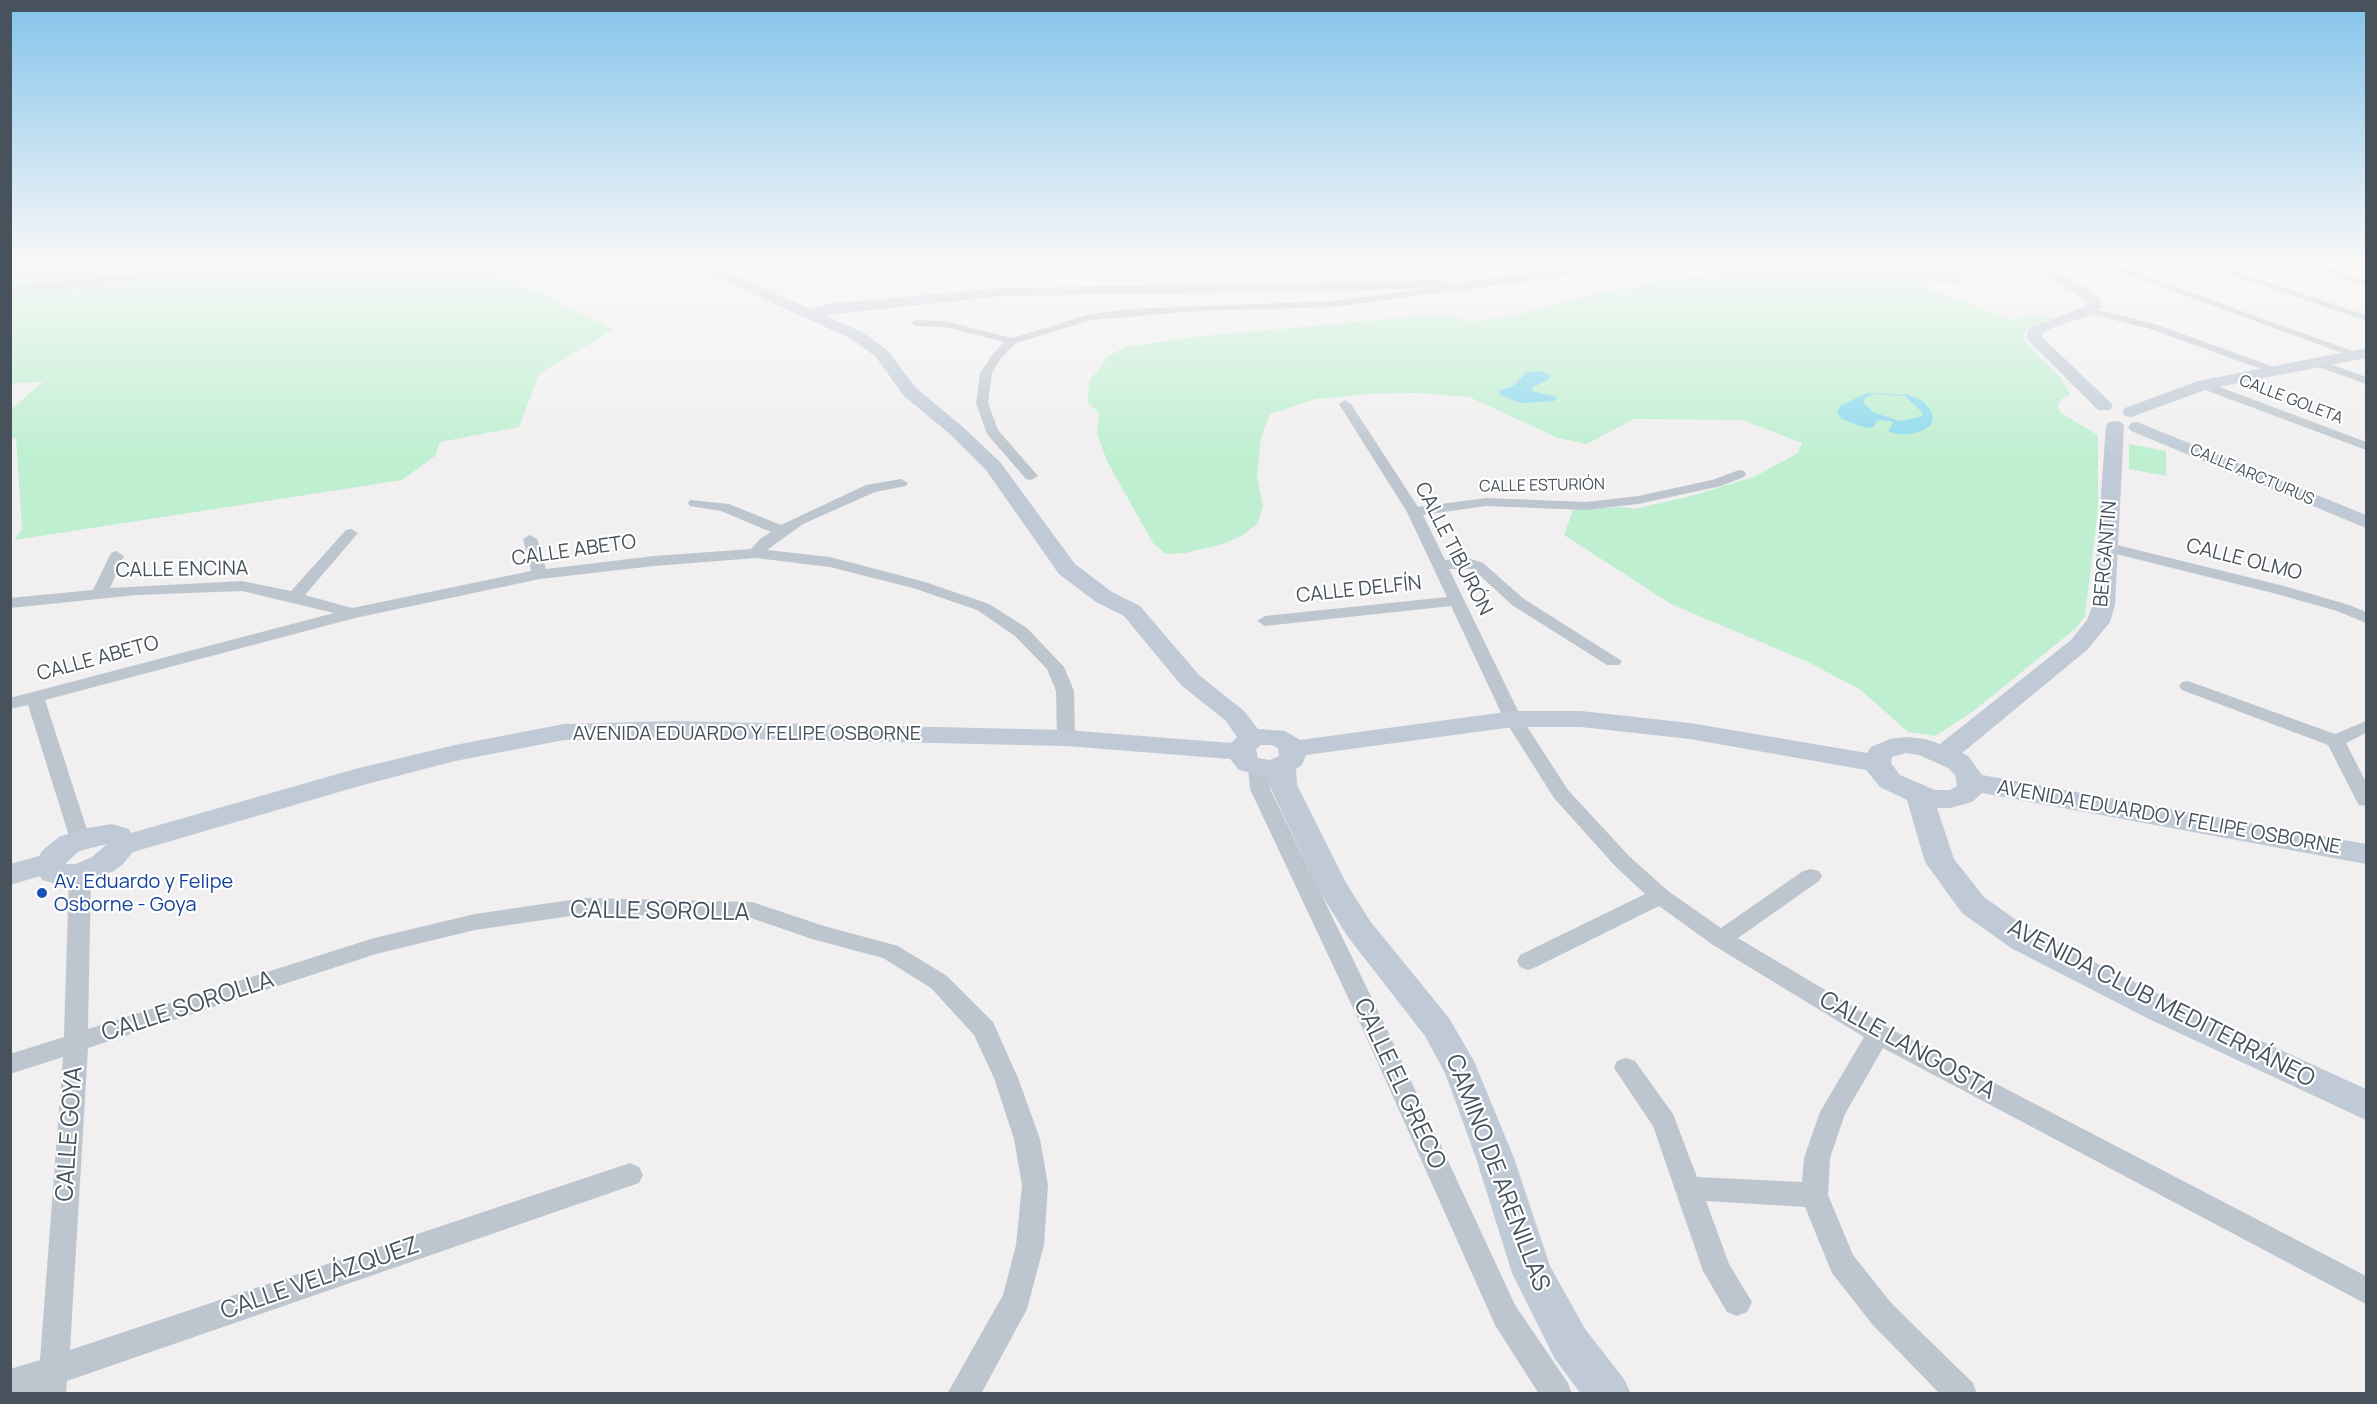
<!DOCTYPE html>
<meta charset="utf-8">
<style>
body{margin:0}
#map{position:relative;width:2377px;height:1404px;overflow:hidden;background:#f1efef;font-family:Manrope,sans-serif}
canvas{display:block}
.frame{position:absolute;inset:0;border:12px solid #47525c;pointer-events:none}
</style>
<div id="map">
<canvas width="2377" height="1404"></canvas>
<div class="frame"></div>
</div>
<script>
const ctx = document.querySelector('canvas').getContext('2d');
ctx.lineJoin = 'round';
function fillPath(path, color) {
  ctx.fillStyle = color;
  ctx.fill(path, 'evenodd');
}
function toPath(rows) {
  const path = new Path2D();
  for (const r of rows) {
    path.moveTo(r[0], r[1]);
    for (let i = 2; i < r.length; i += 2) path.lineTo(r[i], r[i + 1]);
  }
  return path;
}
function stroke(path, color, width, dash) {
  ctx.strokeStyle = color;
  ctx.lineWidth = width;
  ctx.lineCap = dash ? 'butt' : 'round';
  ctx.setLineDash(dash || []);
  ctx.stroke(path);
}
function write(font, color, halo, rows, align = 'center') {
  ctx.font = font + ' Manrope,sans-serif';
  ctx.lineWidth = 4.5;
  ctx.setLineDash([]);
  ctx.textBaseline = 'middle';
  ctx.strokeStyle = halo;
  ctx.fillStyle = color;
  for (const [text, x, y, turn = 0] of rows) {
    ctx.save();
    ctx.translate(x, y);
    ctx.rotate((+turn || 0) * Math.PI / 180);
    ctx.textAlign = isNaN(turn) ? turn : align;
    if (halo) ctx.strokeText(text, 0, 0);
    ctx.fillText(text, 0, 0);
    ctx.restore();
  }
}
fillPath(toPath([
 [10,264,236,264,11,288],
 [310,264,479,264,614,329,539,374,519,427,440,442,435,456,402,480,14,540,22,529,16,438,11,438,10,410,43,382,11,383,11,295],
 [1811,264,1933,264,1961,267,1962,285,1924,281,1928,288,2012,320,2040,314,2053,318,2029,327,2024,334,2025,342,2058,375,2071,395,2061,399,2058,406,2061,413,2098,435,2098,510,2085,616,2075,629,1972,712,1935,736,1908,732,1861,690,1808,662,1671,604,1564,535,1573,510,1623,507,1634,509,1691,496,1754,477,1798,453,1802,443,1742,420,1634,419,1587,444,1558,438,1469,397,1418,393,1369,394,1316,399,1270,414,1261,437,1257,475,1263,507,1257,524,1241,536,1223,544,1185,553,1166,554,1153,543,1107,461,1097,433,1099,413,1088,403,1089,382,1108,356,1125,347,1202,336,1444,314,1471,322,1520,314,1594,294,1660,281,1762,267,1802,272],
 [2129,444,2166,451,2166,476,2129,469]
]), '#bdefd0');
fillPath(toPath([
 [1541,371,1551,376,1550,378,1532,388,1532,391,1554,396,1557,399,1554,401,1521,403,1500,395,1499,391,1513,386,1527,372],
 [1867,393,1909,395,1924,402,1931,411,1933,419,1930,426,1921,431,1911,434,1898,434,1888,431,1893,423,1891,421,1877,420,1874,427,1866,428,1842,419,1837,413,1840,406],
 [1873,394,1905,396,1923,413,1921,417,1900,421,1875,413,1865,405,1863,399]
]), '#8ad9ec');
fillPath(toPath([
 [2099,264,2113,264,2363,355,2357,358,2353,357,2099,264],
 [2199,264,2214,264,2366,315,2366,321,2199,264],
 [2303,264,2318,264,2366,280,2366,286,2303,264],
 [1447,286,1452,289,1451,291,1333,307,1198,311,1092,320,1016,343,1001,358,992,373,988,403,998,430,1038,476,1031,480,1026,479,987,434,976,403,980,373,993,354,1004,342,945,327,916,326,911,323,916,320,945,321,1012,338,1091,314,1129,309,1333,301,1447,286],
 [2090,308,2158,325,2285,371,2279,375,2275,374,2150,329,2086,313,2086,309,2090,308],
 [2317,359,2366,377,2366,384,2313,365,2311,363,2317,359],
 [2204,381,2366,442,2366,450,2200,388,2200,382,2204,381],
 [1345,400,1351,404,1418,507,1486,498,1586,502,1638,496,1712,480,1739,470,1744,471,1746,474,1744,477,1721,486,1638,504,1586,510,1486,506,1423,515,1445,560,1468,558,1483,563,1524,599,1622,661,1619,665,1607,665,1512,605,1473,569,1449,569,1522,719,1568,790,1629,856,1668,891,1721,928,1803,871,1811,869,1819,871,1822,876,1819,881,1738,938,1887,1027,2366,1276,2366,1304,1883,1048,1845,1114,1830,1158,1828,1195,1853,1255,1892,1304,1973,1383,1977,1394,1940,1394,1872,1324,1832,1273,1805,1207,1706,1201,1729,1264,1752,1302,1747,1312,1737,1316,1727,1312,1703,1271,1653,1126,1614,1068,1617,1061,1626,1058,1635,1061,1673,1114,1697,1177,1802,1182,1804,1158,1820,1112,1864,1037,1713,945,1659,906,1536,967,1528,970,1520,967,1517,961,1520,955,1645,894,1615,866,1554,798,1504,719,1451,606,1265,626,1257,621,1265,616,1447,597,1407,512,1339,404,1345,400],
 [901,479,908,483,906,486,875,492,803,524,767,550,830,557,925,582,989,604,1027,628,1064,667,1074,691,1075,738,1073,742,1059,742,1057,738,1056,691,1047,669,1015,636,977,610,913,588,830,567,756,558,654,566,540,579,355,618,45,700,90,839,87,844,80,846,73,844,70,839,28,705,10,709,10,698,334,613,242,591,137,595,10,608,10,598,93,590,111,553,116,551,124,556,110,588,242,581,291,591,346,530,351,529,358,533,305,595,352,608,531,571,523,539,530,535,537,539,546,569,654,556,751,549,760,539,771,532,721,511,690,506,688,503,690,500,729,504,781,525,866,485,901,479],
 [2109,543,2284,586,2349,605,2366,612,2366,623,2337,611,2273,593,2104,551,2101,548,2109,543],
 [2188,681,2335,734,2366,721,2366,733,2346,743,2366,782,2366,806,2359,805,2356,800,2328,745,2182,690,2179,686,2182,682,2188,681],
 [1258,761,1265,763,1268,767,1270,789,1384,1023,1515,1305,1568,1383,1572,1394,1539,1394,1495,1325,1360,1023,1250,789,1248,767,1251,763,1258,761],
 [80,867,87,869,91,874,88,1029,374,938,475,914,584,898,752,902,824,926,898,946,947,976,993,1022,1018,1078,1040,1139,1048,1185,1044,1245,1027,1309,981,1394,947,1394,1003,1295,1016,1245,1022,1185,1014,1139,994,1078,974,1035,931,988,883,958,812,939,751,918,584,914,475,930,376,954,88,1048,70,1350,630,1163,639,1167,643,1175,639,1183,67,1381,66,1394,10,1394,10,1369,40,1360,63,1057,10,1074,10,1054,64,1037,69,874,73,869,80,867]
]), '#bdc6ce');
fillPath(toPath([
 [227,264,274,264,267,268,10,295,10,287,227,264],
 [691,264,709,264,811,309,826,304,1003,288,1439,280,1452,284,1589,264,1625,264,1618,268,1452,292,1426,289,1003,296,824,315,864,333,888,351,916,388,963,427,1000,462,1075,564,1112,592,1140,606,1199,675,1244,711,1258,729,1285,731,1300,740,1513,711,1581,711,1690,723,1867,753,1871,747,1890,739,1906,737,1925,739,1940,744,2071,640,2087,620,2093,605,2106,426,2109,422,2115,421,2121,422,2124,426,2115,605,2110,622,2087,650,1962,753,1968,756,1982,775,2366,844,2366,864,1982,793,1972,802,1950,808,1937,808,1954,859,1984,897,2033,932,2173,1001,2366,1089,2366,1120,2149,1019,2011,948,1962,913,1925,862,1907,800,1880,787,1866,770,1690,739,1581,727,1513,727,1306,755,1302,765,1296,769,1297,785,1346,883,1370,921,1449,1018,1474,1061,1514,1158,1550,1266,1585,1329,1624,1379,1631,1394,1581,1394,1555,1359,1512,1273,1476,1158,1445,1073,1425,1036,1348,937,1321,894,1269,785,1269,777,1239,770,1230,759,1066,746,672,737,564,740,455,761,363,785,133,852,122,865,114,871,80,884,53,883,42,880,40,876,10,885,10,864,39,856,43,850,59,837,82,829,112,824,129,829,131,833,355,769,455,745,564,724,672,721,1066,730,1231,743,1237,737,1226,721,1181,685,1124,616,1096,602,1059,574,986,470,951,435,904,396,876,357,852,339,693,267,691,264],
 [1261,745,1271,745,1278,748,1279,756,1270,760,1258,758,1256,749,1261,745],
 [1906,753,1919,755,1948,768,1955,775,1957,786,1950,790,1935,790,1900,775,1891,763,1892,757,1906,753],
 [107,844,92,857,76,864,65,864,79,851,107,844],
 [2023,264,2041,264,2087,288,2100,300,2102,306,2095,314,2054,327,2043,333,2042,337,2110,402,2113,406,2110,410,2098,410,2026,338,2029,328,2086,306,2086,302,2077,294,2023,264],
 [2366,348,2366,358,2208,389,2131,417,2125,416,2122,412,2125,408,2198,381,2366,348],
 [2137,422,2366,515,2366,528,2131,431,2128,427,2131,423,2137,422]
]), '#bfcad6');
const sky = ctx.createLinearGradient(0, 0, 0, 461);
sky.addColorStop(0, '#82c3ea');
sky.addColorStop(0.57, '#f9f8f8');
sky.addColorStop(1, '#f9f8f800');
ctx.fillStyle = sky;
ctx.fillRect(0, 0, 2377, 461);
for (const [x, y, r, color] of [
 [42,893,6,"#1a4fb4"]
]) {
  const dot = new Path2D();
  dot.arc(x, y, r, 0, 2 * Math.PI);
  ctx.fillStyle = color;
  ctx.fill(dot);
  stroke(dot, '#fff', 2);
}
write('16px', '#47525c', '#fff', [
 ["CALLE GOLETA",2291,400,21],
 ["CALLE ARCTURUS",2252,475,23],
 ["CALLE ESTURIÓN",1542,486,-1]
]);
write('20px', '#47525c', '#fff', [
 ["CALLE TIBURÓN",1453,549,63],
 ["CALLE ABETO",574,551,-8],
 ["BERGANTIN",2106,554,-85],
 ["CALLE OLMO",2244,560,14],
 ["CALLE ENCINA",182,570,-1],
 ["CALLE DELFÍN",1359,590,-6],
 ["CALLE ABETO",98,659,-15],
 ["AVENIDA EDUARDO Y FELIPE OSBORNE",747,734],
 ["AVENIDA EDUARDO Y FELIPE OSBORNE",2169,818,10]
]);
write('20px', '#164399', '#fff', [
 ["Av. Eduardo y Felipe",54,882],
 ["Osborne - Goya",54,905]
], 'left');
write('24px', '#47525c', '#fff', [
 ["CALLE SOROLLA",660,912,1],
 ["AVENIDA CLUB MEDITERRÁNEO",2161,1004,27],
 ["CALLE SOROLLA",188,1007,-18],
 ["CALLE LANGOSTA",1907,1046,29],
 ["CALLE EL GRECO",1399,1084,65],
 ["CALLE GOYA",70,1134,-86],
 ["CAMINO DE ARENILLAS",1497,1173,69],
 ["CALLE VELÁZQUEZ",320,1279,-19]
]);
</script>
